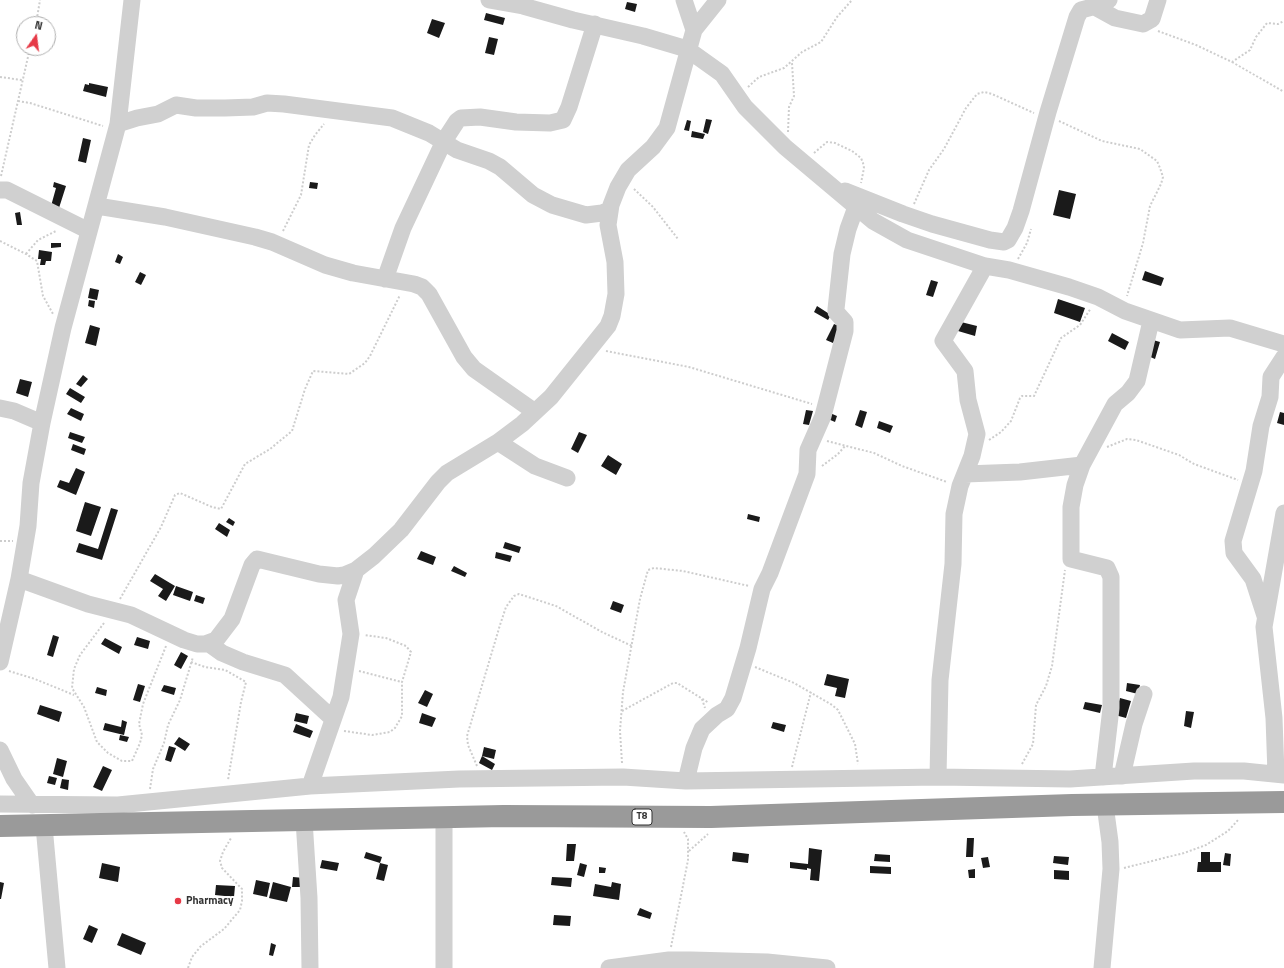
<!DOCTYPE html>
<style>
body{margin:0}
#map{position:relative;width:1284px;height:968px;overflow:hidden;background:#fff;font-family:"Titillium Web",sans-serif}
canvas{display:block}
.north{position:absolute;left:16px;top:16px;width:40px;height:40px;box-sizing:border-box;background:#fff;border:1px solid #adadad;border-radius:50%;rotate:14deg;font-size:11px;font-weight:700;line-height:16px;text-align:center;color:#333}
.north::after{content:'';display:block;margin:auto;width:14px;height:18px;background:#e63946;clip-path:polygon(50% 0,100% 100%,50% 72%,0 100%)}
</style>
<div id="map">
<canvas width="1284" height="968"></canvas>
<div class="north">N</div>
</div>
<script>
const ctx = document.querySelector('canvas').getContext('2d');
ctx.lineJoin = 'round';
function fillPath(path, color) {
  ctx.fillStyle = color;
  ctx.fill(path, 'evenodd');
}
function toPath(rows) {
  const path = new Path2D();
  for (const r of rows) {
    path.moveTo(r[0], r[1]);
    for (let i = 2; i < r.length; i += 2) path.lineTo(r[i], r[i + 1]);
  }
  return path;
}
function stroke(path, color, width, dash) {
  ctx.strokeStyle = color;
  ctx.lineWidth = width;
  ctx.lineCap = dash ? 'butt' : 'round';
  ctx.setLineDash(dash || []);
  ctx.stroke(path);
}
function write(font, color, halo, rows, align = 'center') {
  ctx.font = font + ' "Titillium Web",sans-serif';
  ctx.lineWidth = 4;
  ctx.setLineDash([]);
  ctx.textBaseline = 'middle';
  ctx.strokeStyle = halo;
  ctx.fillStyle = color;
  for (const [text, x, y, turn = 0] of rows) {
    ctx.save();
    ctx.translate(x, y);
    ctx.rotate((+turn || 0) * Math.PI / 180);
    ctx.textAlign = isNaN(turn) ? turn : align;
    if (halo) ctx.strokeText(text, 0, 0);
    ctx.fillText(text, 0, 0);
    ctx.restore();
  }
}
fillPath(toPath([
 [627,2,637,4,635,12,625,9],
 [486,13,505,18,503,25,484,20],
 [432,19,445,23,439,38,427,33],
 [489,37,498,39,494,55,485,53],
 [89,83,108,87,106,97,83,91,85,84,89,85],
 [706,119,712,120,708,134,703,132],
 [687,120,691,121,689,131,684,130],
 [692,131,705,134,703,139,691,137],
 [83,138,91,140,86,163,78,161],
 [54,182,66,186,59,208,51,206,56,188,53,187],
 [310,182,318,183,317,189,309,188],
 [1059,190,1076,194,1070,219,1053,215],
 [20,212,22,225,17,225,15,213],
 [51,243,61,243,61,247,51,248],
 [39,250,52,252,51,261,46,261,45,265,40,265,41,259,38,259],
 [118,254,123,257,120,264,115,262],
 [1145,271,1164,278,1161,286,1142,280],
 [140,272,146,275,141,285,135,282],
 [931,280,938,282,933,297,926,295],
 [90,288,99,290,97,300,88,298],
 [1058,299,1085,308,1080,322,1054,313],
 [89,300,95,301,94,308,88,306],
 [817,306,831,315,828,320,814,312],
 [961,322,977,326,975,336,958,331],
 [834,324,841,327,833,343,826,340],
 [90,325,100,328,96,346,85,343],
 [1112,333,1129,342,1125,350,1108,341],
 [1153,340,1160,342,1155,359,1148,356],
 [83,375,88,379,81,387,76,384],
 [20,379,32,382,28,397,16,393],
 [70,388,85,397,81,403,66,394],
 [71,408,84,414,81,421,67,414],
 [806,410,813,411,809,425,803,424],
 [860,410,867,412,862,428,855,425],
 [1280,412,1284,413,1284,425,1277,423],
 [830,413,837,416,835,422,828,419],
 [879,421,893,426,890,433,877,428],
 [70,432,85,437,82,443,68,438],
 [579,432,587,435,578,453,571,449],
 [73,444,86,449,84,455,71,450],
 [608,455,622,464,616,475,601,466],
 [76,468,85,472,76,495,57,487,60,480,69,483],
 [85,502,101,507,91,536,76,531],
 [111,508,118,510,102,560,76,552,79,543,98,549],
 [748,514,760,517,759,522,747,519],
 [229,518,235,522,233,526,226,522],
 [219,523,230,530,227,537,215,529],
 [505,542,521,547,519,553,503,548],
 [421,551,436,557,433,565,417,559],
 [496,552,512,556,510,562,495,558],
 [454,566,467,573,465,577,451,571],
 [155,574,175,586,166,601,158,596,163,589,150,581],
 [176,586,193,592,190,601,173,595],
 [196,595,205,598,203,604,194,601],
 [613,601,624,605,621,613,610,609],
 [53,635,59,637,53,657,47,655],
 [137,637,150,641,148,649,134,645],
 [105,638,122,647,119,654,101,644],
 [181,652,188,656,181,669,174,665],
 [827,674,849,679,845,698,835,696,837,688,824,685],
 [1127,683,1140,685,1138,694,1126,691],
 [138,684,145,686,140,702,133,700],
 [164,685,176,688,174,695,161,691],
 [97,687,107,690,106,696,95,693],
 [425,690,433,694,427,707,418,703],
 [1120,698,1131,701,1126,718,1115,715],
 [1085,702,1102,705,1100,713,1083,709],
 [40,705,62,712,59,722,37,714],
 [1186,711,1194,712,1191,728,1184,726],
 [296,713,309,716,307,724,294,721],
 [422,713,436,718,432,727,419,723],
 [122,720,127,722,124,735,103,730,105,723,121,727],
 [773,722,786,725,784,732,771,728],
 [296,724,313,731,310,738,293,732],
 [120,735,129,737,127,742,119,740],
 [179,737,190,744,185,751,174,744],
 [169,746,176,748,171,762,165,760],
 [484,747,496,750,494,759,482,756],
 [482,756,495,764,492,770,479,763],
 [57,758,67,761,63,777,53,774],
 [103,766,112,770,102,791,93,787],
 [49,776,57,778,55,785,47,783],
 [62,779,69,780,68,790,60,788],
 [967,838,974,838,973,857,966,857],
 [567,844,576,844,574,861,566,861],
 [809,848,822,850,819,881,810,880,811,869,807,868,807,870,790,868,790,862,808,864],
 [366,852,382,857,380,863,364,858],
 [733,852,749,854,748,863,732,861],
 [1201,852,1210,852,1210,862,1221,862,1221,872,1197,872,1198,862,1201,862],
 [1225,853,1231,854,1230,866,1223,865],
 [875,854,890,855,890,862,874,861],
 [1054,856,1069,857,1068,865,1053,863],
 [988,857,990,867,983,868,981,858],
 [322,860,339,863,337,871,320,868],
 [102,863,120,867,118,882,99,878],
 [380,863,388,865,384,881,376,879],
 [580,863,587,865,584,877,577,875],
 [870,866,891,867,891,874,870,873],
 [599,867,606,868,605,873,599,873],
 [975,869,975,878,969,878,968,870],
 [1054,870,1069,871,1069,880,1054,879],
 [293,877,304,878,303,887,292,887],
 [552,877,572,878,571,887,551,885],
 [256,880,270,883,267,897,253,894],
 [0,882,4,883,1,899,0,899],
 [273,882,291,887,287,902,269,898],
 [612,882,621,884,619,900,593,896,595,884,611,887],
 [216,885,235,886,234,897,215,895],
 [640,908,652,913,650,919,637,915],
 [554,915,571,916,570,926,553,925],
 [89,925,98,929,92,943,83,939],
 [122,933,146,943,141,955,117,945],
 [271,943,276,945,273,956,269,955]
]), '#1a1a1a');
stroke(toPath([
 [36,24,40,0],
 [1158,31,1196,45,1232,62,1250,50,1256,37,1267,23,1278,24,1284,21],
 [1232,62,1284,92],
 [0,77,22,80],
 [748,87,759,77,784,68,802,52,821,42,837,17,852,0],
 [18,101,30,103,103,126],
 [1059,121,1102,141,1140,149,1157,161,1160,168,1163,177,1161,184,1150,206,1143,243,1127,296],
 [788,132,789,107,794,96,792,63],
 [814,153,827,142,835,143,852,151,861,158,863,163,864,168,861,183],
 [1,176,30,48],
 [634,189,653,207,678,239],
 [914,204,929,170,944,149,966,108,977,94,984,92,992,94,1034,113],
 [283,231,301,195,309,145,315,135,324,124],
 [0,241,26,254,37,261,43,296,53,314],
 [26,254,38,240,56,231],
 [1018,259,1027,243,1031,229],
 [606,351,689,367,812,404],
 [989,440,1001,432,1011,421,1020,398,1022,396,1034,396,1061,338,1080,325,1091,308],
 [827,441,874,453,902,466,947,482],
 [1107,447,1127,439,1136,440,1179,455,1194,464,1238,480],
 [822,466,838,454,845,446],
 [0,541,13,541],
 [120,599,161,527,175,495,180,493,212,507,221,509,245,464,270,449,292,431,305,389,313,371,349,374,365,363,370,356,400,295],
 [104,623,80,655,74,669,72,688,84,707,97,742,108,753,122,761,132,761,140,743,142,735,139,724,143,704,166,646],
 [191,662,205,667,225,670,246,682,241,702,228,780],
 [755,667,794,683,832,705,838,710,855,744,858,764],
 [9,671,35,679,74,695],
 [359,671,402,682],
 [702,699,705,708],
 [622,711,673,683,677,683,709,703],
 [344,731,372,735,390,732,395,728,402,716,402,682,411,652,406,646,386,638,364,635],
 [622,763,620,731,623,692,640,599,648,570,654,568,683,571,749,586],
 [1022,764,1033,744,1036,705,1046,686,1052,666,1065,570],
 [477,766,468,745,467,736,500,625,506,607,514,596,519,594,556,606,602,632,632,646],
 [792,767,811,692],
 [150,789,153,769,164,743,168,725,180,700,193,657],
 [689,851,708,834],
 [1124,868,1184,853,1206,845,1228,831,1239,819],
 [671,947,688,860,688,839,684,832],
 [188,968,192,957,201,946,224,929,240,910,242,901,242,889,222,868,220,861,223,852,231,838]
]), '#cdcdcd', 2, [2, 2]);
stroke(toPath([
 [489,0,523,6,573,20,643,36,687,49,722,74,745,107,785,147,873,221,907,240,985,266,1009,270,1069,287,1098,297,1125,311,1180,330,1230,328,1284,344],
 [684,0,694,30],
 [1095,7,1115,18,1143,24,1152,19,1158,0],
 [118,124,137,118,158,114,176,105,196,108,225,108,253,107,267,103,284,104,392,118,429,133,457,150,489,161,500,167,533,195,552,205,586,215,602,213,609,210],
 [0,190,7,190,89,231],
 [845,191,903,214,932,224,990,240,1004,242,1008,240,1015,228,1021,211,1048,112,1077,17,1081,10,1100,5,1109,0],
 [97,206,165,217,255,237,272,242,325,265,353,273,414,284,422,287,429,294,464,357,474,369,535,412],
 [385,279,403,228,444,141,457,121,461,118,480,117,516,122,550,123,563,120,569,107,595,24],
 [0,408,14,411,42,423],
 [498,442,535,466,567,478],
 [965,474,1020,472,1082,465],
 [19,579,88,604,131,615,184,640,197,644,205,644,216,640,232,619,252,565,257,559,319,574,338,576,344,575,356,570,374,556,401,530,438,482,447,473,498,442,522,424,551,397,608,326,612,316,616,294,615,262,608,225,611,205,618,187,628,170,653,147,667,128,694,30,718,0],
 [1265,616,1253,579,1234,553,1233,541,1254,471,1261,426,1270,397,1271,377,1284,357],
 [208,643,222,653,243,662,285,675,333,719],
 [0,662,19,579,28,526,31,483,42,423,63,328,118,124,132,0],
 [0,750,14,779,32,805],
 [1276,774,1274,718,1264,627,1284,513],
 [1122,776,1134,724,1144,694],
 [938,777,940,680,953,564,954,514,960,486,972,456,977,434,968,400,965,371,943,341,985,266],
 [1103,777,1111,708,1111,577,1107,568,1071,559,1071,507,1075,485,1082,465,1115,404,1128,393,1137,381,1151,321],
 [686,781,694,748,702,729,717,715,727,709,733,698,748,648,762,589,770,573,807,474,808,450,823,416,845,331,845,322,836,312,836,309,842,254,848,229,856,207],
 [310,786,341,697,351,634,346,600,356,570],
 [0,804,118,805,310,786,459,779,623,777,686,781,938,777,1070,779,1194,771,1244,771,1284,775],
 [444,817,444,968],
 [304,820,309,898,310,968],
 [44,826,57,968],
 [609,968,669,960,691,960,767,962,827,968],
 [1102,968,1111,869,1110,842,1105,805]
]), '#d0d0d0', 17);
stroke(toPath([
 [0,826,504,816,711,817,1072,805,1284,802]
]), '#9a9a9a', 22);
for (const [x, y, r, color] of [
 [178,901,4,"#e63946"]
]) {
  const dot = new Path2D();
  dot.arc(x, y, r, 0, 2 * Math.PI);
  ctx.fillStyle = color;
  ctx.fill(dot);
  stroke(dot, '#fff', 1.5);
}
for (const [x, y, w] of [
 [642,817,20]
]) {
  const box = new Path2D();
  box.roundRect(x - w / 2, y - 8, w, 16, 3);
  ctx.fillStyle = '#fff';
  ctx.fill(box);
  stroke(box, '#333', 1);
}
write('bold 10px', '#333', null, [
 ["T8",642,817]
]);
write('bold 11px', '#333', '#fff', [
 ["Pharmacy",186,901]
], 'left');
</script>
